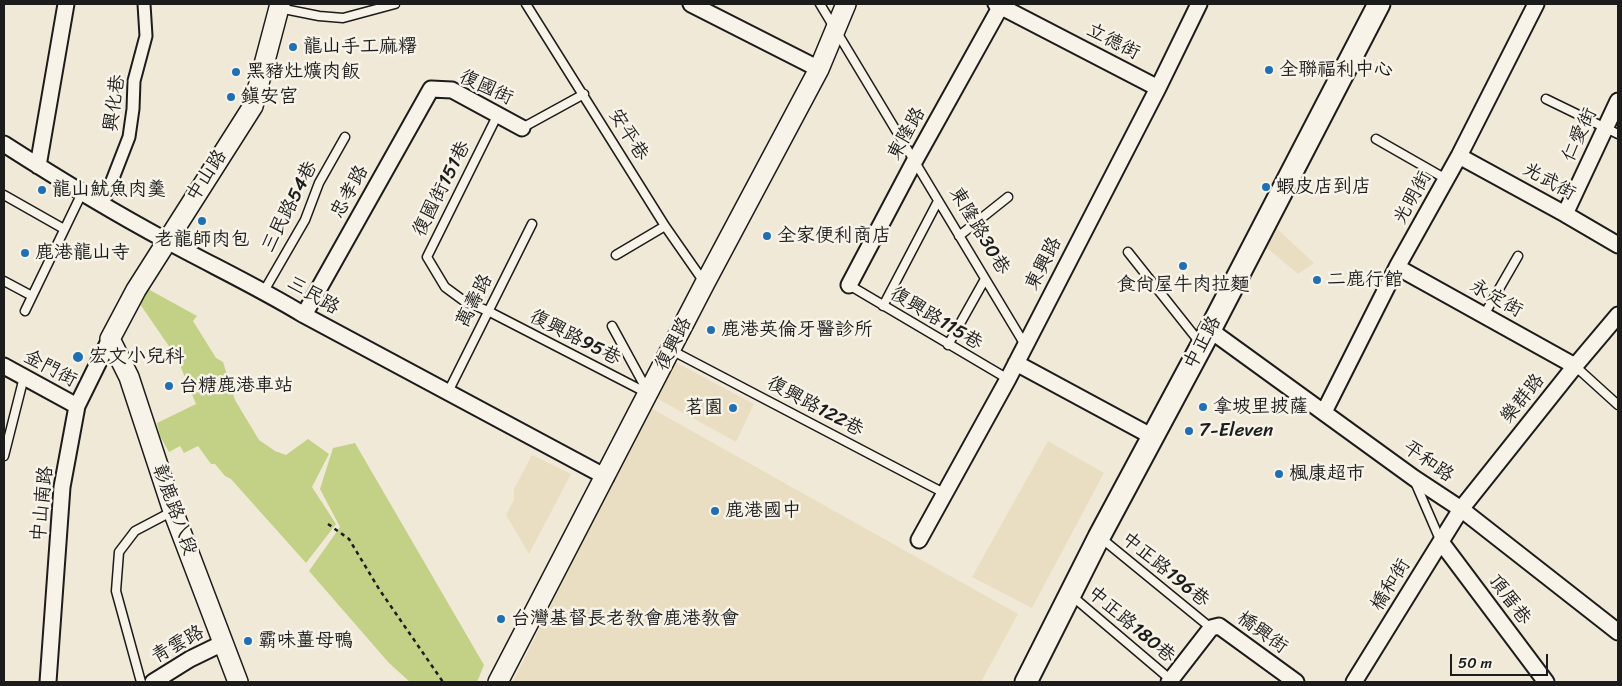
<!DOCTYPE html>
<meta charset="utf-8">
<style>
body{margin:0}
#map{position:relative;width:1622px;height:686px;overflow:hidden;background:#f1e9d7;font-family:Sriracha,sans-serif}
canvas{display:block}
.frame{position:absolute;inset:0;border:5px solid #1c1c1c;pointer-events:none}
.scale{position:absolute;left:1450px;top:654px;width:98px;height:22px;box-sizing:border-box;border:2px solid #1c1c1c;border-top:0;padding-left:6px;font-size:15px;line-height:18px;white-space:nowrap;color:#1c1c1c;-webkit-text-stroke:4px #f7f3e8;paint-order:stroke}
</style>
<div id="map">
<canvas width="1622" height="686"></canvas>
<div class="frame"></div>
<div class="scale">50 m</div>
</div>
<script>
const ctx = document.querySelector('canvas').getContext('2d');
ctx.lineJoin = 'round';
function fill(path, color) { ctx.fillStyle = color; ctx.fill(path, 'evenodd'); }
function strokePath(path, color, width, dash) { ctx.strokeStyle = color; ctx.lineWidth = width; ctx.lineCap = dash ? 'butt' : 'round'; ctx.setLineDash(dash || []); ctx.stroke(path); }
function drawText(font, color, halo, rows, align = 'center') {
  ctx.font = font + ' Sriracha,"LXGW WenKai TC",sans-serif'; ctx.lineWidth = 5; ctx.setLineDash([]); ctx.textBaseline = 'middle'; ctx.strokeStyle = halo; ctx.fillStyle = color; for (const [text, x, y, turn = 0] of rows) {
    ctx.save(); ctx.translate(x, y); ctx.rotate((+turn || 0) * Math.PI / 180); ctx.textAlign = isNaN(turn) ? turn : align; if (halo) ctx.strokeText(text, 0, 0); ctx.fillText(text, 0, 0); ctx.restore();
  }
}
const built = new Path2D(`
 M1272,224L1314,263L1298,274L1261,243Z
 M673,361L754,404L736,442L649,394Z
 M649,407L1018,614L981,682H513Z
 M1048,441L1104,473L1032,608L972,577Z
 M532,455L571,474L529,554L506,515L514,500V489Z`);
const green = new Path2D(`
 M148,289L197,316L193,321L216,358L223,362L235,400L259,440L275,451L286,455L308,439L329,454L312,487L336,524L306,563L231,479L225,476L215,464H211L198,446L184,453L180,446L169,452L160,436L157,423L196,404L177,358L140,304Z
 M355,443L484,665L477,682H410L389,663L309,571L340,527L320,489L333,448Z`);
const path = new Path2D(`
 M328,524L349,539L379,589L443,682`);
const service = new Path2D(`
 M526,4L665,226L704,282
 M820,4L1025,345
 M279,8L319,16L343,18L395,4
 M1546,99L1618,134
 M498,114L427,257L445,287L464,301L488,311L647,393
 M522,128L584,94
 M1376,139L1446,179
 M4,195L64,229
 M959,236L1008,197
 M1128,252L1201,344
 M616,255L665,226
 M4,281L32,296
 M849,285L1008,379
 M264,291L305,220L319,183L345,137
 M883,306L938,201
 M25,311L82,193
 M1484,315L1518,256
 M612,326L648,392
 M948,345L985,279
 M671,350L944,493
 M1575,366L1618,405
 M448,392L532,224
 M4,456L24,377
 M1415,482L1441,542
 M1101,538L1211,628
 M1072,596L1171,680
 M141,682L116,591L119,552L135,531L173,511`);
const pedestrian = new Path2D(`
 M103,204L129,137L133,109L134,81L146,36L144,4`);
const minor = new Path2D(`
 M691,4L819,69
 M996,4L1158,88
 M4,144C57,178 111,211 167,241C213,266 260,288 304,315L606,477
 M1459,156L1565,214L1618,245
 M38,166L66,4
 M1565,214L1618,101
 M1397,267L1575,366
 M849,285L914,162L1002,4
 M304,315L431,89L452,90L522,128
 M1210,330L1414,478L1461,509L1618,632
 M1016,363L1153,437
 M4,366L77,406
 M1324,412L1397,267L1459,156L1536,4
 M919,540L1008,379L1158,88L1199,4
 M1441,542L1546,682
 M48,682L62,487L77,406L110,339
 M153,682L190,659L223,643
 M1169,682L1211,628L1219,626L1296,682
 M1354,682L1461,509L1575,366L1618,315`);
const tertiary = new Path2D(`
 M238,682L173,511L129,377L110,339L136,290L253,106L280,4
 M498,682L705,283L819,69L846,4`);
const secondary = new Path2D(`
 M1026,682L1099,537L1210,330L1379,4`);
const markers = [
 [293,47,5,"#1f6fb2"],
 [1269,70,5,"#1f6fb2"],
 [236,72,5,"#1f6fb2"],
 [231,97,5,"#1f6fb2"],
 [1266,187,5,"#1f6fb2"],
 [42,190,5,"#1f6fb2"],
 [202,221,5,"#1f6fb2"],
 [767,236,5,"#1f6fb2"],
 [25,253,5,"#1f6fb2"],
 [1183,266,5,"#1f6fb2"],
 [1317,280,5,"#1f6fb2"],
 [711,330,5,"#1f6fb2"],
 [78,357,6,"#1f6fb2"],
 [169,386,5,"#1f6fb2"],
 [1203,407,5,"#1f6fb2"],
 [733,408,5,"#1f6fb2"],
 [1189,431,5,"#1f6fb2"],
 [1279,474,5,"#1f6fb2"],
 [715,511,5,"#1f6fb2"],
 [501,619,5,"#1f6fb2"],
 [248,641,5,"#1f6fb2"]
];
const streetNames = [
 ["立德街",1113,42,27],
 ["復國街",486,88,25],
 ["興化巷",115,103,-82],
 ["東隆路",907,134,-61],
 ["安平巷",628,135,58],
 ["仁愛街",1580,135,-65],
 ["中山路",207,176,-57],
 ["光武街",1549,182,29],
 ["復國街151巷",442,189,-63],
 ["忠孝路",350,192,-61],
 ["光明街",1413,198,-61],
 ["三民路54巷",290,207,-63],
 ["東隆路30巷",979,231,59],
 ["東興路",1044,264,-63],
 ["三民路",313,296,30],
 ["永定街",1496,299,29],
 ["萬壽路",475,301,-63],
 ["復興路115巷",936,319,31],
 ["復興路95巷",575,338,27],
 ["中正路",1203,343,-62],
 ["復興路",674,344,-63],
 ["金門街",50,369,28],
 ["樂群路",1523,399,-51],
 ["復興路122巷",815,407,28],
 ["平和路",1428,462,35],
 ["中山南路",43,504,-84],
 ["彰鹿路八段",174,510,70],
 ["中正路196巷",1165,570,39],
 ["橋和街",1391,585,-58],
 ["頂厝巷",1509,600,53],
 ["中正路180巷",1131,625,40],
 ["橋興街",1262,633,36],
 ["青雲路",178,645,-29]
];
const poiNames = [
 ["龍山手工麻糬",303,47],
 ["全聯福利中心",1279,70],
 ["黑豬灶爌肉飯",246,72],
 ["鎮安宮",241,97],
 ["蝦皮店到店",1276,187],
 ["龍山魷魚肉羹",52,190],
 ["全家便利商店",777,236],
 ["老龍師肉包",202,240,"center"],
 ["鹿港龍山寺",35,253],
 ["二鹿行館",1327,280],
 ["食尚屋牛肉拉麵",1183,285,"center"],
 ["鹿港英倫牙醫診所",721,330],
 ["宏文小兒科",89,357],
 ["台糖鹿港車站",179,386],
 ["拿坡里披薩",1213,407],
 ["茗園",723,408,"right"],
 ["7-Eleven",1199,431],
 ["楓康超市",1289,474],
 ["鹿港國中",725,511],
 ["台灣基督長老教會鹿港教會",511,619],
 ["霸味薑母鴨",258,641]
];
fill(built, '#eadec2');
fill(green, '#c2d185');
strokePath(service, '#1c1c1c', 11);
strokePath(pedestrian, '#1c1c1c', 15);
strokePath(minor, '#1c1c1c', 19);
strokePath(tertiary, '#1c1c1c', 22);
strokePath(secondary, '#1c1c1c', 25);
strokePath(path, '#1c1c1c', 2.5, [4, 4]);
strokePath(service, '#f7f3e8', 8);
strokePath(pedestrian, '#f7f3e8', 11);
strokePath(minor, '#f7f3e8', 15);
strokePath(tertiary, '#f7f3e8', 19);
strokePath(secondary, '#f7f3e8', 21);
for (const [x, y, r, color] of markers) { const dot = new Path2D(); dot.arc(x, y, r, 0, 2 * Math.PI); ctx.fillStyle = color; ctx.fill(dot); strokePath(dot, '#f7f3e8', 2); }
drawText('19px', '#1c1c1c', '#f7f3e8', streetNames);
drawText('19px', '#1c1c1c', '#f7f3e8', poiNames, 'left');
</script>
